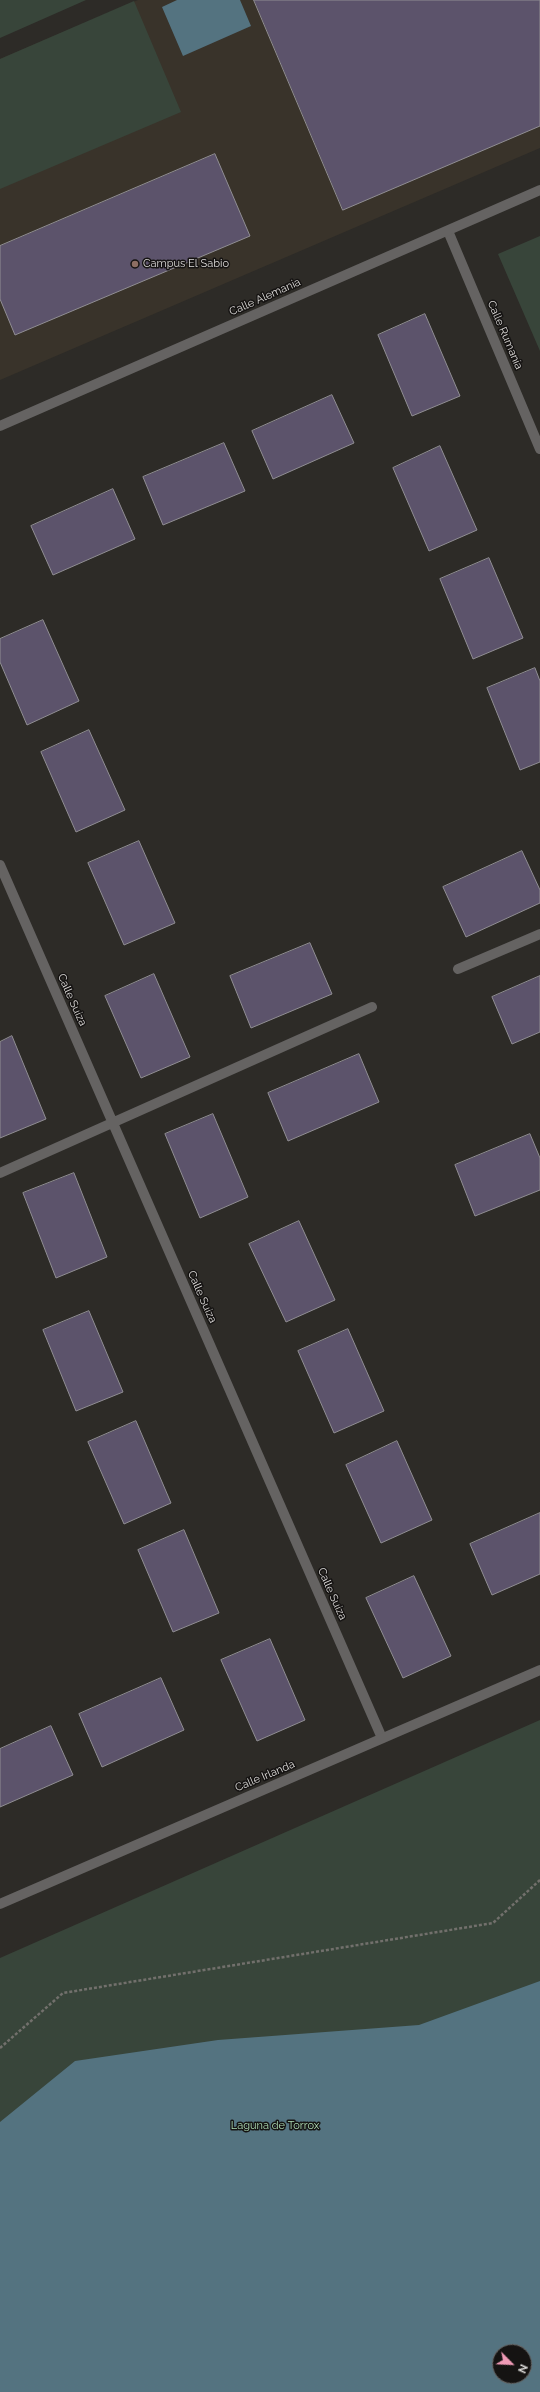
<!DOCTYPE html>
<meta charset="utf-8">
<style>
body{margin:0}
#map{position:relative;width:540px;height:2392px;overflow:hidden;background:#2d2b27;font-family:Raleway,sans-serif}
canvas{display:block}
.north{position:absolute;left:492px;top:2344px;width:40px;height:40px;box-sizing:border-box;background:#151312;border:1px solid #656362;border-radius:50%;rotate:114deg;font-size:11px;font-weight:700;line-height:16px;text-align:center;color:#dddbd9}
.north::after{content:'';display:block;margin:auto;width:14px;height:18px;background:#f09ab6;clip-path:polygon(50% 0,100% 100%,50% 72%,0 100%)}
</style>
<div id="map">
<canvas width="540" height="2392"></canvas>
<div class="north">N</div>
</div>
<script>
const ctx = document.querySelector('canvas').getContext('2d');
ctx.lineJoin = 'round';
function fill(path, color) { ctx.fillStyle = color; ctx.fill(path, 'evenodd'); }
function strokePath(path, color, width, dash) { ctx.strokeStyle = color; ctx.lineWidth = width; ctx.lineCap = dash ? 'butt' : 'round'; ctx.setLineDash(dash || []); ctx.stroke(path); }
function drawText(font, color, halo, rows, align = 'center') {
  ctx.font = font + ' Raleway,sans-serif'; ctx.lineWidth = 3; ctx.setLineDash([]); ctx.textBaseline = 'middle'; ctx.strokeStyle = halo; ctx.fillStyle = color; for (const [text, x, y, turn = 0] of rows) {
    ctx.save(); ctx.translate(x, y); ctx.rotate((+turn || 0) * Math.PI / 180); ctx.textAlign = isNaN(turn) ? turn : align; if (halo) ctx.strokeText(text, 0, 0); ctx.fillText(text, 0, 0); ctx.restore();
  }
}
const built = new Path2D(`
 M138,0H540V148L0,380V59Z`);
const green = new Path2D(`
 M0,0H86L0,38Z
 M134,1L181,112L0,189V59Z
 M540,236V351L498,254Z
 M540,1720V2392H0V1958ZM500,2352H524V2376H500Z`);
const water = new Path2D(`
 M177,0H240L251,26L183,56L162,7Z
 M540,1981V2392H0V2122L75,2061L218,2040L419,2025ZM500,2352H524V2376H500Z`);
const building = new Path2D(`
 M254,0H540V126L343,210Z
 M215,154L250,236L15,335L0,299V246Z
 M425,314L460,396L412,416L378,335Z
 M332,395L354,443L273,479L252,431Z
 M224,443L245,491L163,525L143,477Z
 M440,446L477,530L429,551L393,468Z
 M113,489L135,539L53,575L31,526Z
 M489,558L523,638L473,659L440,579Z
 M43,620L79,701L27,725L0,662V639Z
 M535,668L540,681V762L520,770L487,688Z
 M89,730L125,810L76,832L41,752Z
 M139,841L175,923L124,945L88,863Z
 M522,851L540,890V903L466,937L443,887Z
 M310,943L332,994L251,1028L230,976Z
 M154,974L190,1057L141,1078L105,996Z
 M540,976V1032L512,1044L492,997Z
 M12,1036L46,1119L0,1138V1042Z
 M359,1054L379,1102L288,1141L268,1093Z
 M213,1114L248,1197L200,1218L165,1134Z
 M530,1134L540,1158V1190L475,1216L455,1165Z
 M74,1173L107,1257L56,1278L23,1193Z
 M299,1221L335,1300L286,1322L249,1244Z
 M89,1311L123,1392L76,1411L43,1330Z
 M348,1329L384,1411L334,1433L298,1351Z
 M136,1421L171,1503L124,1524L88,1442Z
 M397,1441L432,1520L381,1543L346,1465Z
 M540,1513V1574L492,1595L470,1544Z
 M184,1530L219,1613L173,1632L138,1550Z
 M414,1576L451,1656L403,1678L366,1598Z
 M270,1639L305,1720L257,1741L221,1660Z
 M161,1678L184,1730L102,1767L79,1714Z
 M51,1726L73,1775L0,1807V1749Z`);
const path = new Path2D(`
 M0,2048L63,1993L493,1923L540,1880`);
const minor = new Path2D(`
 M448,231L540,449
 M0,865L382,1738
 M458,969L540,934
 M0,1173L372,1007`);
const tertiary = new Path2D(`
 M0,426L540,190
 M0,1904L540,1670`);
const markers = [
 [135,264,4,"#8d6e63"]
];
const poiNames = [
 ["Campus El Sabio",143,264]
];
const streetNames = [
 ["Calle Alemania",265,297,-24],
 ["Calle Rumanía",505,335,67],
 ["Calle Suiza",72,1000,66],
 ["Calle Suiza",202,1297,66],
 ["Calle Suiza",332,1594,66],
 ["Calle Irlanda",265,1776,-23]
];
const parkNames = [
 ["Laguna de Torrox",275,2126]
];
fill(built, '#39332a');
fill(green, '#38453a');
fill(water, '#547380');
fill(building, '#5c536b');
strokePath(building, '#908e93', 1);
strokePath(path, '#72706c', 2.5, [3, 2]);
strokePath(minor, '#656362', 10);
strokePath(tertiary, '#656362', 10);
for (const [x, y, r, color] of markers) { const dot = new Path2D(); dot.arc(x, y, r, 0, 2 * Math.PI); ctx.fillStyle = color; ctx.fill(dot); strokePath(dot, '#151312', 1.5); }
drawText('11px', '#dddbd9', '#151312', poiNames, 'left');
drawText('11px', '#dddbd9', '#151312', streetNames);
drawText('11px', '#addbb5', '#151312', parkNames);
</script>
